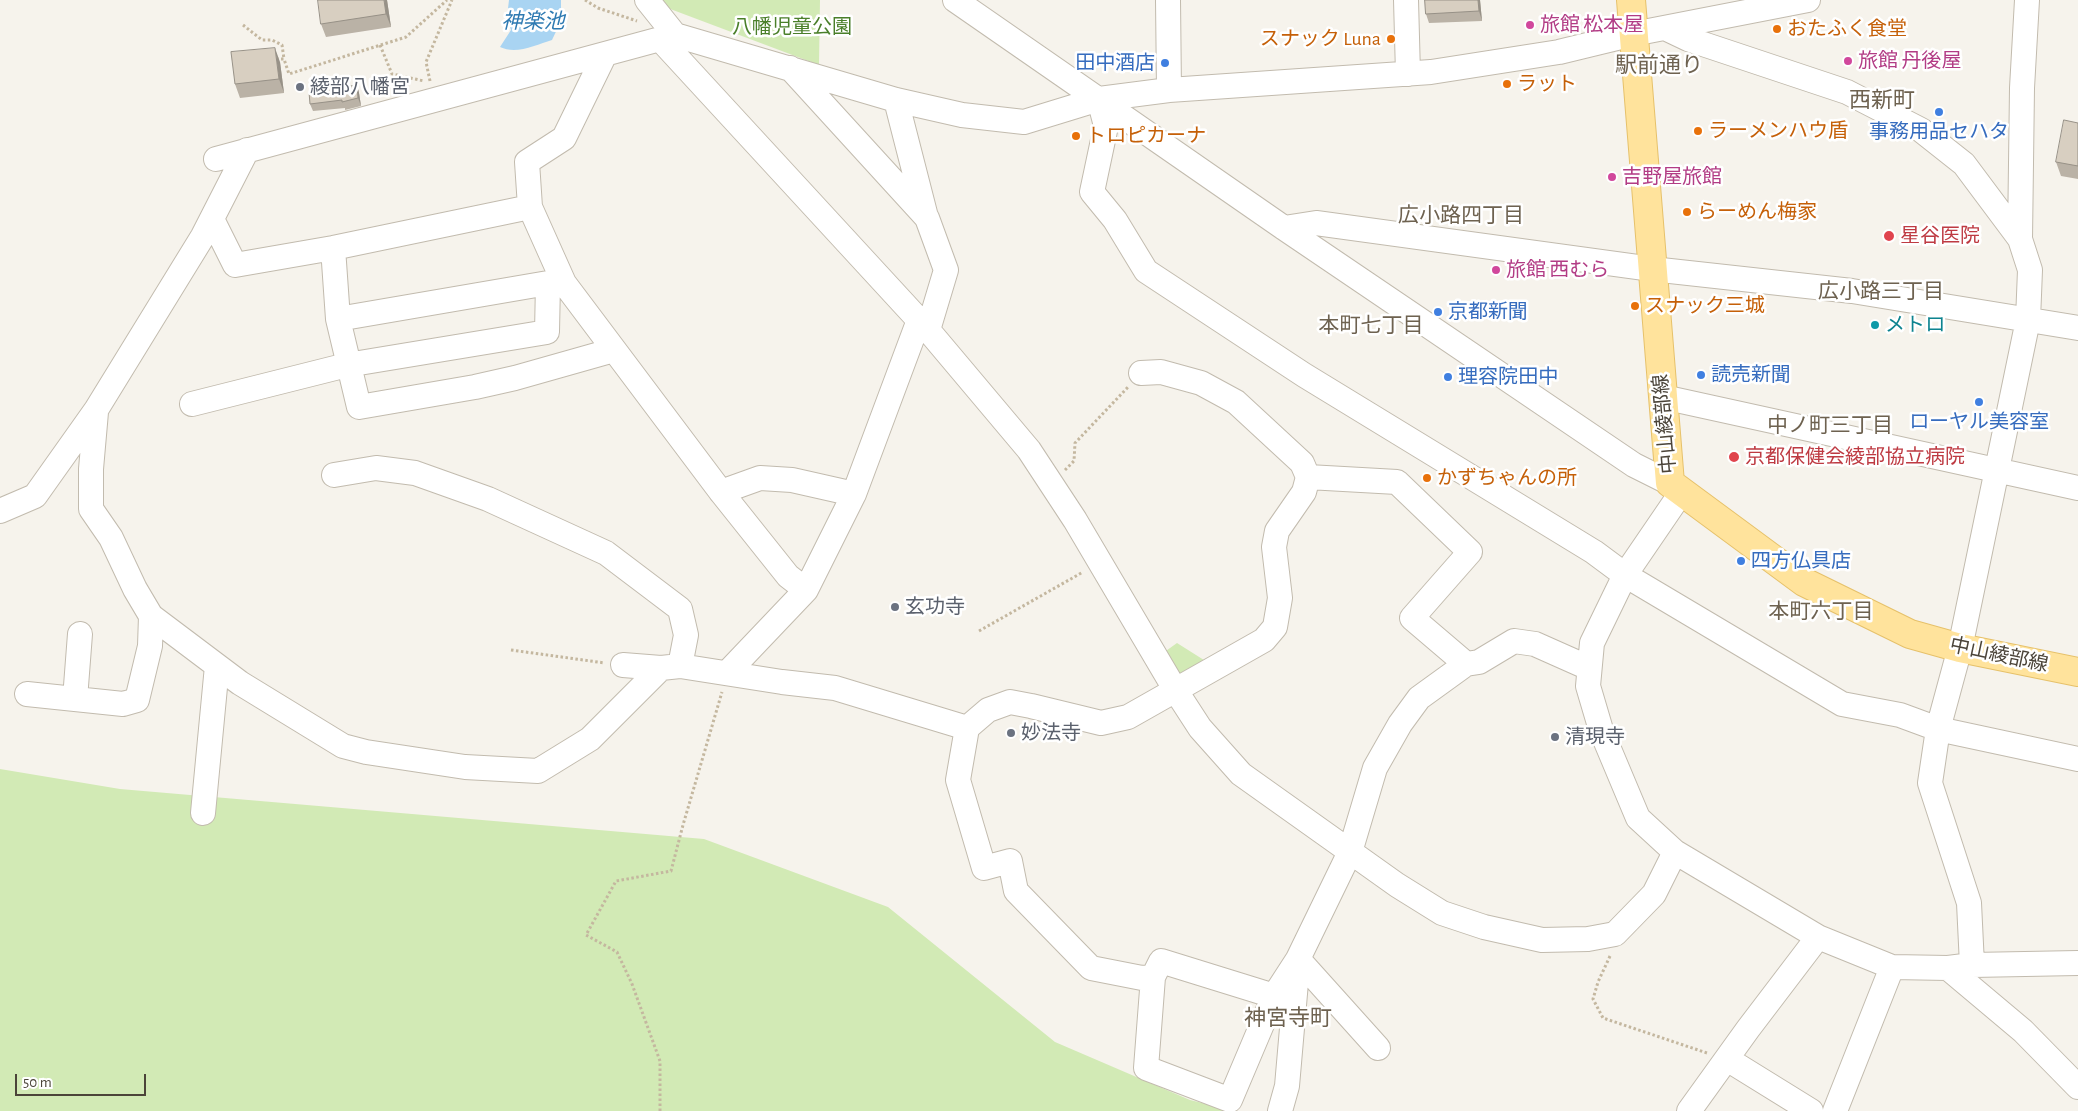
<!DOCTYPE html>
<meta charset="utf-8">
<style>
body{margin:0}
#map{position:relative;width:2078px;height:1111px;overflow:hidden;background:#f6f3ec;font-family:"Alegreya Sans",sans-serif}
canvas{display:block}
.scale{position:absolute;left:15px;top:1074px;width:131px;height:22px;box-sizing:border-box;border:2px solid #4b4439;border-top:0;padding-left:6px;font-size:15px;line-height:18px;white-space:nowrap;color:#4b4439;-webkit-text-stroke:4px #fff;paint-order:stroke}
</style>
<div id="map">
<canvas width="2078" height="1111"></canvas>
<div class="scale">50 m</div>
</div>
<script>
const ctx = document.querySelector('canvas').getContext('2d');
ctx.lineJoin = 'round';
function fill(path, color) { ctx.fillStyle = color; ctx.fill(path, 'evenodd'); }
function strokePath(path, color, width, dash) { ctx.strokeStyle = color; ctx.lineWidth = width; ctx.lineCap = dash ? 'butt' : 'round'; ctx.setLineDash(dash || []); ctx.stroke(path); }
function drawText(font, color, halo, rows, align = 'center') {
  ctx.font = font + ' "Alegreya Sans","Noto Sans JP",sans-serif'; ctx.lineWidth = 5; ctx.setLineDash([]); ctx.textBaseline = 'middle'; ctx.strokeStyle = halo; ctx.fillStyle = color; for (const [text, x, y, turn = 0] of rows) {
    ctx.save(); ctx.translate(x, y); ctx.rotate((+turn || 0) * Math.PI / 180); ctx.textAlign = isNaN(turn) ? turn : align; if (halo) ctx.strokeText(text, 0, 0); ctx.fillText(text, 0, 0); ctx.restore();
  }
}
const green = new Path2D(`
 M649,0H820L819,65L649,1Z
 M1177,643L1215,667L1176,691L1156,658Z
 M0,769L120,789L704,839L888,907L1055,1042L1190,1100L1235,1111H0Z`);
const water = new Path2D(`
 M509,0H561V21L552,40C536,45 516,55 500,47L511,30L507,17Z`);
const path = new Path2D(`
 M585,0L598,8L637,21
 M243,25L262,40H272L282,45L284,59
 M380,45L392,74L424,81
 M276,59H284L289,74L406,37L447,0
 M430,81L426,62L452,0
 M1065,470L1074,461L1075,443L1129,386
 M979,631L1083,572
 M511,650L605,663
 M1610,956L1598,982L1593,999L1603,1018L1707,1053
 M660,1111V1061L632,984L617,952L586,935L616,881L671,871L683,825L722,692`);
const minor = new Path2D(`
 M647,0L675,35
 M955,0L1284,228L1634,465L1670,483
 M1168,0L1169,90
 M1406,0L1408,74
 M1667,29L1688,39L1847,92L1921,130L1964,164L2020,239
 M660,39L928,330L1029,450L1075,520L1176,691L1200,728L1241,774L1397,885L1442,913L1484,927L1542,940L1588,939L1615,934L1654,894L1675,852
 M605,54L564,138L527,162L530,207L564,283L721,492L788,576L806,590
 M790,68L927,218L946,270L928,330
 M1099,99L1106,126L1092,192L1115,220L1146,271L1304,375L1594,552L1625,575L1842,704L1900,715L1938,729L2078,759
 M896,100L926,217
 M216,159L675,35L896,100L962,115L1024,122L1099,99L1169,90L1431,72L1559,52L1633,34L1808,0
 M212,219L235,265L333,248L530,207
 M1284,228L1316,223L1652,269L1852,291L2078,328
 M333,248L338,319L359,407L475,387L515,378L614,350
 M338,319L548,283H563
 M1141,373L1161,372L1201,383L1236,402L1302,463L1308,477L1304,492L1277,531L1274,547L1280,598L1275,627L1264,640L1128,717L1101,723L1031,706L1010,702L988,710L967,728L958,780L984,868L1010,861L1016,891L1091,968L1142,978L1153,977L1161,961L1274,996L1298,959L1378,1048
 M1663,397L2078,488
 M192,404L347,365L547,332L548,283
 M334,475L376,468L415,473L488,499L606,553L680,609L686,635L680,666
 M1308,477L1397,482L1470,552L1412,618L1466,664
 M721,492L760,478L792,480L854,494
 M1681,493L1625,575L1592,643L1588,686L1601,730L1638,818L1675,852L1818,937L1892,967L1948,968L1972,965L2078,963
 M0,511L35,496L96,410L203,236L247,150
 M151,616L240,683L343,746L366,752L465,767L538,771L590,739L661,668L680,666L782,682L835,688L967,728
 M623,665L661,668
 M728,672L806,590L854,494L919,320
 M27,694L123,704L137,700L150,646L151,616L135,589L111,538L91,509V469L96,412
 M75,699L80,634
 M203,813L217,666
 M1972,965L1969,903L1930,783L1938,729L1960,648L2028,320L2030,270L2020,239L2022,88L2027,0
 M1948,968L2023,1031L2078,1087
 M1153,977L1146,1068L1230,1100L1274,996
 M1727,1059L1811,1111
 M1280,1111L1287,1086L1298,959L1350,852L1375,768L1400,724L1419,698L1466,664L1479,662L1514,641L1535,644L1589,668
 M1689,1111L1748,1029L1818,937
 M1835,1111L1892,967`);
const major = new Path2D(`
 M1631,0L1670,483L1804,582L1910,634L1960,648L2078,672`);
const wall = new Path2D(`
 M387,0L391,27L326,37L321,24Z
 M1425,0H1480L1482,21L1429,23L1426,14Z
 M280,62L284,93L240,98L235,84Z
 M337,82L339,88L357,85L359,93L361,106L345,110V108L313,111L310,104L314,91Z
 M2078,123V179L2061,176L2056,162Z`);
const shadedWall = new Path2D(`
 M384,0H387L391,27L386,14Z
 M1478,0H1480L1482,21L1479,11Z
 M275,48L280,62L284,93L279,79Z
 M357,85L359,93L361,106L358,98Z`);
const building = new Path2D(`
 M318,0H384L386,14L321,24Z
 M1425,0H1478L1479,11L1426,14Z
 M275,48L279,79L235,84L231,52Z
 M337,82L338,88L357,85L358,98L342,102V100L310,104L309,92L314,91V85Z
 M2064,120L2078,123V166L2056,162Z`);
const markers = [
 [1530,25,5,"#d1479c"],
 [1777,29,5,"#e8710a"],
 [1391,39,5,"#e8710a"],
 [1848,61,5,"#d1479c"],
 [1165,63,5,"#3f7fe0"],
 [1507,84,5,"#e8710a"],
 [300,87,5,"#6b7280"],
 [1939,112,5,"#3f7fe0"],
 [1698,131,5,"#e8710a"],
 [1076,136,5,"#e8710a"],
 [1612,177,5,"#d1479c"],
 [1687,212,5,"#e8710a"],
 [1889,236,6,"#e0444e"],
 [1496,270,5,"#d1479c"],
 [1635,306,5,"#e8710a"],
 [1438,312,5,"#3f7fe0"],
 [1875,325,5,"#0f9aa8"],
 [1701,375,5,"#3f7fe0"],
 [1448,377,5,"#3f7fe0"],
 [1979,402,5,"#3f7fe0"],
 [1734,457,6,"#e0444e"],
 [1427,478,5,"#e8710a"],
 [1741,561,5,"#3f7fe0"],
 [895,607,5,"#6b7280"],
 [1011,733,5,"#6b7280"],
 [1555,737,5,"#6b7280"]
];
const hotelNames = [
 ["旅館 松本屋",1540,25],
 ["旅館 丹後屋",1858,61],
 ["吉野屋旅館",1622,177],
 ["旅館 西むら",1506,270]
];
const parkNames = [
 ["八幡児童公園",792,27]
];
const foodNames = [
 ["おたふく食堂",1787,29],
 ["スナック Luna",1381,39,"right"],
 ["ラット",1517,84],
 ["ラーメンハウ盾",1708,131],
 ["トロピカーナ",1086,136],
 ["らーめん梅家",1697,212],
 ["スナック三城",1645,306],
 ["かずちゃんの所",1437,478]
];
const shopNames = [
 ["田中酒店",1155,63,"right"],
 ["事務用品セハタ",1939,132,"center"],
 ["京都新聞",1448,312],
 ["読売新聞",1711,375],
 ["理容院田中",1458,377],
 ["ローヤル美容室",1979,422,"center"],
 ["四方仏具店",1751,561]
];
const worshipNames = [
 ["綾部八幡宮",310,87],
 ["玄功寺",905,607],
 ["妙法寺",1021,733],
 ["清現寺",1565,737]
];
const healthNames = [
 ["星谷医院",1900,236],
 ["京都保健会綾部協立病院",1745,457]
];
const cultureNames = [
 ["メトロ",1885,325]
];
const streetNames = [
 ["中山綾部線",1665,424,-95],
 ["中山綾部線",1999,655,12]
];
const waterNames = [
 ["神楽池",533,22]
];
const neighbourhoodNames = [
 ["広小路四丁目",1461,216],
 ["広小路三丁目",1881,292],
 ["本町七丁目",1371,326],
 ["中ノ町三丁目",1830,426],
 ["本町六丁目",1821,612]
];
const quarterNames = [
 ["駅前通り",1659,65],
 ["西新町",1882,100],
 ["神宮寺町",1288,1018]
];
fill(green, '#d2eab5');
fill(water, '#a9d4f2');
strokePath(minor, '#c2bbae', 26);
strokePath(major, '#e6c16a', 30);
strokePath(path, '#c4b79f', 3, [2.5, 2.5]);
strokePath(minor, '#fff', 24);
strokePath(major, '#ffe39c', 28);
fill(wall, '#bab2a6');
fill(shadedWall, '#979187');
fill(building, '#d8cfc1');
strokePath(building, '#979187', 1);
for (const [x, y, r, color] of markers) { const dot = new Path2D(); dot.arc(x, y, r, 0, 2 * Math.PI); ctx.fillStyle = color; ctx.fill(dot); strokePath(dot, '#fff', 2); }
drawText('20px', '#b23c85', '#fff', hotelNames, 'left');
drawText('20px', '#4a7f2a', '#fff', parkNames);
drawText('20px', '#c56008', '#fff', foodNames, 'left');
drawText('20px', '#366cbe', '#fff', shopNames, 'left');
drawText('20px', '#5b616d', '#fff', worshipNames, 'left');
drawText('20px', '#be3a42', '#fff', healthNames, 'left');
drawText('20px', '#0d838f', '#fff', cultureNames, 'left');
drawText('20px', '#4b4439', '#fff', streetNames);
drawText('italic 21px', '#2e7ab2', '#fff', waterNames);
drawText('21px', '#6e6250', '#fff', neighbourhoodNames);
drawText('22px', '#6e6250', '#fff', quarterNames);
</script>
